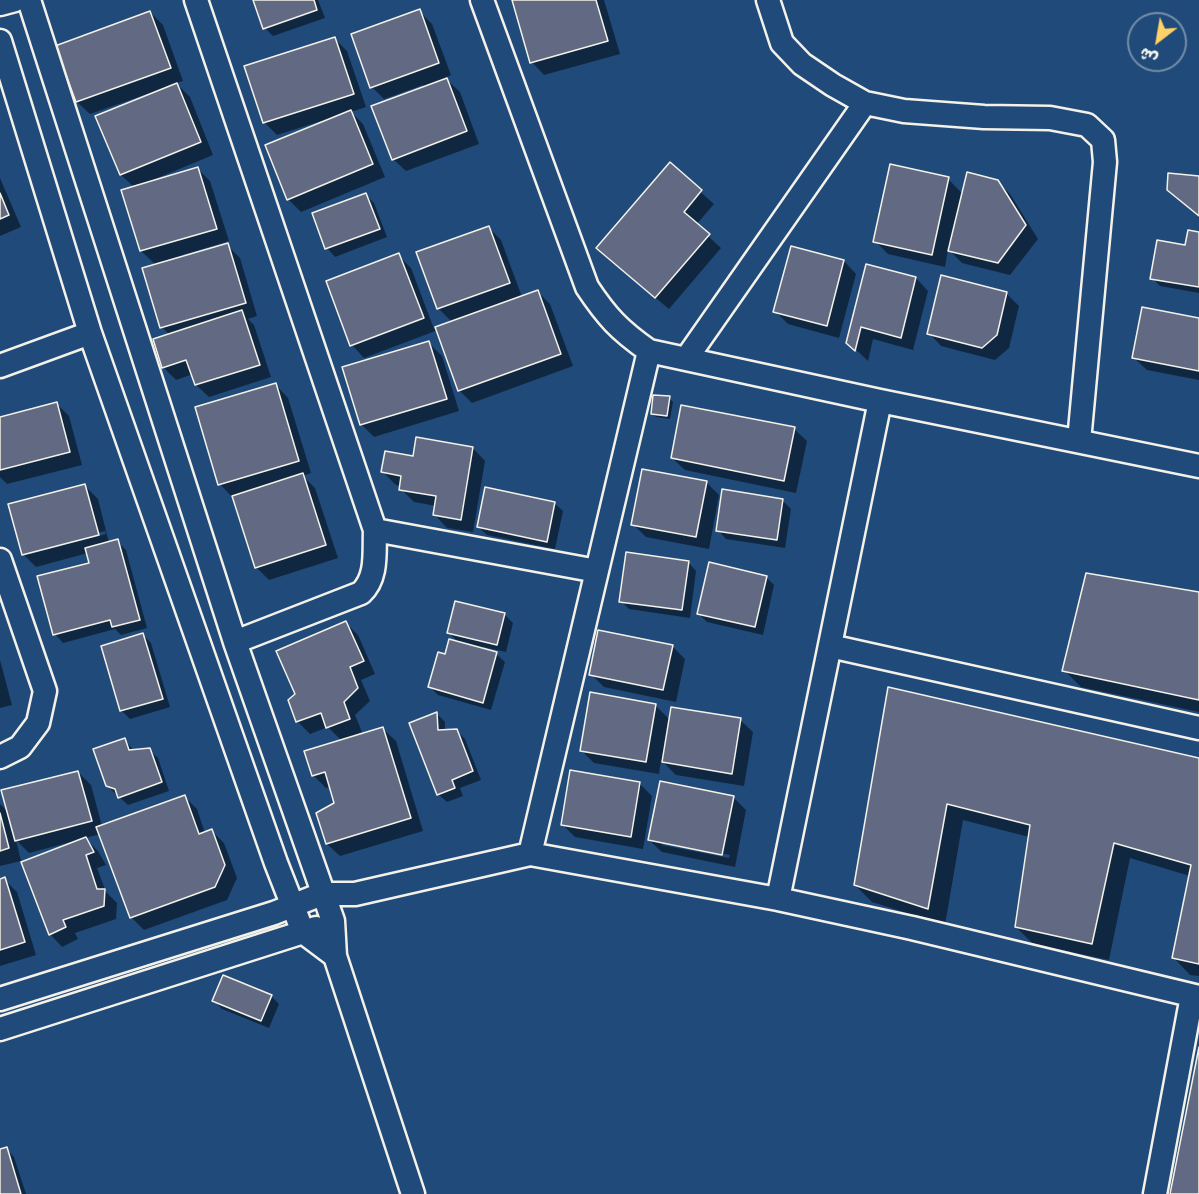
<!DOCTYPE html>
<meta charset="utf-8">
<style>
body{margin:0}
#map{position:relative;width:1199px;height:1194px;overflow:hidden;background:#1f4a7a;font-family:Pangolin,"Playpen Sans Arabic",sans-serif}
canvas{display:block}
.north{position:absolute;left:1127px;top:12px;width:60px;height:60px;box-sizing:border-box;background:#1f4a7a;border:2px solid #748da6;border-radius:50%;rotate:211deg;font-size:16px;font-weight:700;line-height:24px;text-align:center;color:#f4f1e8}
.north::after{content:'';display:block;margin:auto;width:21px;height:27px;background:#ffd166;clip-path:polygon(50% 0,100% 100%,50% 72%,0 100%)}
</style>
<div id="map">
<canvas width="1199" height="1194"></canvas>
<div class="north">ش</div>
</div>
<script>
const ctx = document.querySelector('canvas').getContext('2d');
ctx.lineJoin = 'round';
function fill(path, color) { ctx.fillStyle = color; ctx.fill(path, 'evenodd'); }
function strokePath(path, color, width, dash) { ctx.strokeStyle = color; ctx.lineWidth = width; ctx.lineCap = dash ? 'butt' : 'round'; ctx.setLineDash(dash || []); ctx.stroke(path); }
const shadow = new Path2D(`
 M255,0H318L325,18L273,36L265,28Z
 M514,0H604L620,54L544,75L532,62Z
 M419,11L432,24L451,75L445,78L460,92L479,144L406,171L393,159L424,88L423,85L384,99L372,87Z
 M150,12L163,25L183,81L176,83L190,97L213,155L155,179L156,181L197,168L210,181L229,241L183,255V258L227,245L240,258L257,316L248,319L254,325L271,377L209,397L196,385L193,374L176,380L163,367L170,335L162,327L156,265L141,251L134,187L121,175L151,95L150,93L90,114L77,102L57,47Z
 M335,39L347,51L366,107L351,112L363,124L385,177L301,212L288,199L322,123L321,121L277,135L264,122Z
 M670,165L714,204L696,225L721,248L669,309L611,261Z
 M0,178L21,227L0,236Z
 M948,179L963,194L997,181L1010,194L1038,239L1010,275L962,263L948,249L945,267L888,254L875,241Z
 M366,195L374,203L387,237L335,257L327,248L314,214Z
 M489,228L501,240L522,297L537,291L550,304L573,366L472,403L459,390L438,330L364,358L352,345L398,255L411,268L434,329L452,322L438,308Z
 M1199,233V293L1160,286L1152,278Z
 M844,261L856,274L839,338L788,324L775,311Z
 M868,266L916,278L928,291L913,350L873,339L868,361L848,342Z
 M1006,293L1019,306L1009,348L995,360L941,346L929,333Z
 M1199,319V380L1147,370L1134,358Z
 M429,343L442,356L459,411L374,437L361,424Z
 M276,385L288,398L311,473L303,476L315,488L338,558L269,580L256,567L232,497L220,484Z
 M669,398L673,402L670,419L656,417L653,414Z
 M56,403L69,416L82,465L7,484L0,477V418Z
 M794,429L807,441L796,493L685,470L672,458Z
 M473,448L485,461L473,532L447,528L435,515L436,506L414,502L401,489V486L396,485L383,472L414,458Z
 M706,482L719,495L709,549L646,537L633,524Z
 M85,486L98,499L109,543L117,541L126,550L147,628L121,635L115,629L63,643L55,634L91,564L88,553L36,567L23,554ZM105,531L106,534L30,554V551Z
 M782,500L791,509L785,548L726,539L718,530Z
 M554,503L563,511L555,549L487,535L478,527Z
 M688,562L696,571L690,618L629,609L621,601Z
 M766,577L774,585L763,635L707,622L699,614Z
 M1199,594V712L1081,687L1064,670Z
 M504,614L513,623L506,652L483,647L482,650L496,654L505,662L491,710L438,695L430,687L446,656L459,643L449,633Z
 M345,622L358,635L375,674L361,680L370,701L355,715L362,732L354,735V737L383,729L396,741L423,831L340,856L327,844L336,803L331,787L326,788L313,775L342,741L328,727L310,734L297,721V694Z
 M143,635L151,643L170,707L130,719L122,711Z
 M672,646L685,659L676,702L604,687L591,674Z
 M0,660L12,705L0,708Z
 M889,689L1199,759V976L1190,975L1174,958L1190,876L1130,858L1109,960L1033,944L1016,927L1029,837L963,820L945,925L872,902L855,885Z
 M655,705L670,720H740L753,732L744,786L676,775L661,760L659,774L594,763L581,750Z
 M437,714L445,722V731L456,730L465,739L481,780L460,788L463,796L447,802L438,794Z
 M125,740L134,751L149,750L158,758L169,791L128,805L107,786Z
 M78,772L91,785L102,826L184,796L197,809L205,833L212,831L224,843L237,878L227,900L144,930L131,917L101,834L85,838L98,851L106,865L97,868L106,892L117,903L116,919L75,933L78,939L62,947L50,934L71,842L29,853L16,840L21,861L0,866V804L9,813Z
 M639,783L652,796L643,849L575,837L562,824Z
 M734,798L746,810L735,867L662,852L649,840ZM662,841L730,855L729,858L662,845Z
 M4,879L17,892L36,955L0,966V880Z
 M271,996L279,1004L269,1028L222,1009L214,1001Z
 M6,1148L14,1157L26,1194H0V1150Z`);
const building = new Path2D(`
 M253,0H314L317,10L263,29Z
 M512,0H596L608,41L530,63Z
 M420,9L439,63L370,88L351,34Z
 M150,11L171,68L76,102L55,46Z
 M335,37L354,94L263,123L244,66Z
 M447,78L467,131L392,160L371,106Z
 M177,83L201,142L120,175L95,116Z
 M351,110L373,164L287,200L265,145Z
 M670,162L702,190L684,212L710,234L655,298L596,248Z
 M890,164L949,177L932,255L873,242Z
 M198,167L217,229L140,251L121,190Z
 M967,172L998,180L1026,225L998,263L948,251Z
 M1168,173L1199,176V216L1167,190Z
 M0,193L9,215L0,219Z
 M366,193L380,229L325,249L312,213Z
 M489,226L510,283L437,309L416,252Z
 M1188,230L1199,232V287L1150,279L1157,240L1185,245Z
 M228,243L246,303L160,328L142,268Z
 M791,246L844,260L827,326L773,312Z
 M399,253L424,318L350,346L326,281Z
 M866,264L916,277L901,338L861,327L855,351L846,343Z
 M941,275L1007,292L997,335L982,348L927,334Z
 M538,290L561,354L458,391L435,327Z
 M1142,307L1199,318V371L1132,358Z
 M242,310L260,365L195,385L186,360L162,368L153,339Z
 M429,341L447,399L360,425L342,367Z
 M276,383L299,461L218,485L195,407Z
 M653,395L670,396L667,416L651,414Z
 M57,402L70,452L0,470V417Z
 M681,405L795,427L784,481L671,458Z
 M416,437L473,447L461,520L433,515L436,496L399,490L401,476L381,472L385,451L413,456Z
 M642,469L707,481L696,537L631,525Z
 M303,473L326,545L255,568L232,496Z
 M85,484L99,535L22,555L8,504Z
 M485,487L555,502L547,542L477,527Z
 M722,489L783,499L777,540L716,531Z
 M118,539L140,620L112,627L110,620L53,635L37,576L89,563L85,548Z
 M626,552L689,561L682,610L619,602Z
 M709,562L767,576L755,627L697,614Z
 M1086,573L1199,592V700L1062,671Z
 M455,601L505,613L497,645L447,633Z
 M346,621L364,661L350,667L358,688L344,702L350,719L326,728L321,713L296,722L288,700L295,694L276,651Z
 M598,630L673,645L663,690L589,675Z
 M143,633L163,699L120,711L101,646Z
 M449,639L497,652L483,703L428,687L438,652L445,654Z
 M888,687L1199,758V964L1172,958L1191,865L1114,843L1092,944L1015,927L1030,825L947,804L928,909L854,885Z
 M590,692L656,704L646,762L580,751Z
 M671,707L741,718L732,774L662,762Z
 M437,712L438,730L457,729L473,771L452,780L455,788L437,795L409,723Z
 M383,727L411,818L326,844L316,813L334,803L325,772L312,776L304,751Z
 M125,738L129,750L150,748L162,782L118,798L115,789L106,786L93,749Z
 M570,770L640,782L631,837L561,825Z
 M78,771L92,821L15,841L1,790Z
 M660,781L734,796L722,855L648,840Z
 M185,795L199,834L212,829L225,865L215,887L130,918L96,827Z
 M0,813L9,848L0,851Z
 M86,837L94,852L86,855L97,889H105L104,906L63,920L66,927L49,935L21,862Z
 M5,877L25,942L0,950V879Z
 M223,975L272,995L261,1021L212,1001Z
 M1199,1047V1194H1170Z
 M7,1147L21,1194H0V1149Z`);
const minor = new Path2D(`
 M29,0L235,642L333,921L335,956L413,1194
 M196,0L375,530C374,552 378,577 361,593L235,642
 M482,0L587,287C607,317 619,330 649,351L880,401L1199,466
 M768,0L782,43L802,64L833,85L865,103L904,111L984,117L1050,118L1087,125L1103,140L1105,162L1079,441
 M0,4L15,0
 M0,41L90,333L276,863L303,932L335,956
 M686,359L865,103
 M0,366L90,333
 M375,530L597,571
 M0,560L45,691L38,723L20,747L0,757
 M830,646L1199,728
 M530,854L649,351
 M778,899L880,401
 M0,999L274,913L322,894H355L530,854L778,899L912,928L1199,997
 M0,1029L316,928
 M1155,1194L1192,996`);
fill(shadow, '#0007');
fill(building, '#616a82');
strokePath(building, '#f4f1e8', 1.5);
strokePath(minor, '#f4f1e8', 27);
strokePath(minor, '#1f4a7a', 22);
</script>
